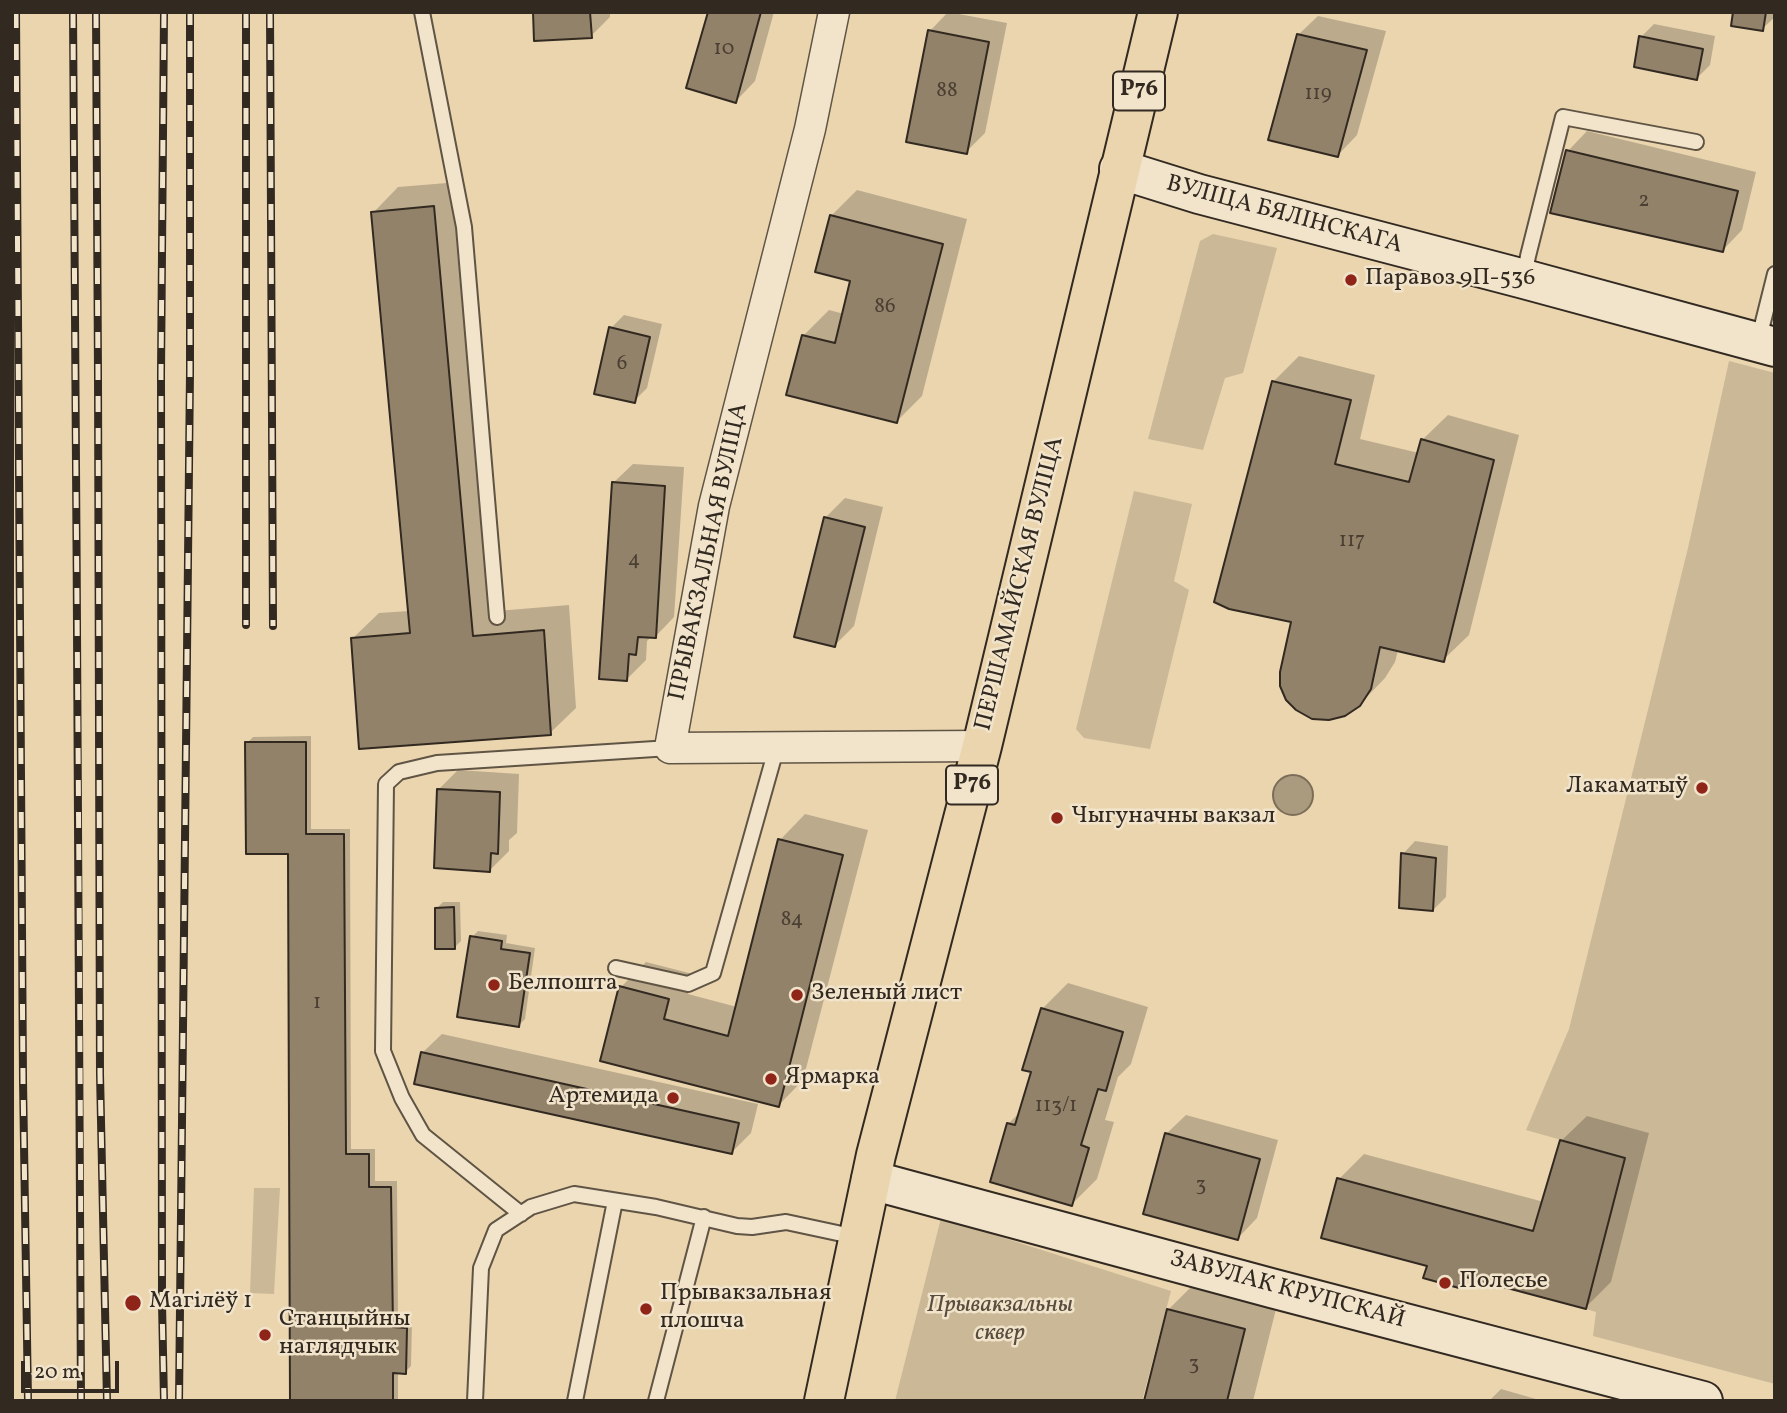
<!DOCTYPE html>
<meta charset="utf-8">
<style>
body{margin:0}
#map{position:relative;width:1787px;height:1413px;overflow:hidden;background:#ead5af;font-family:Vollkorn,serif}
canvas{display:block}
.frame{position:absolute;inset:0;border:14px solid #322920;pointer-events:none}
.scale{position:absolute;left:21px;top:1361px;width:98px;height:32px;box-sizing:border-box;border:4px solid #322920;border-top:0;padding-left:9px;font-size:21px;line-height:24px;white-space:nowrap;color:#322920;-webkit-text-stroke:5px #f1e4cb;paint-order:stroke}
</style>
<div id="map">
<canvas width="1787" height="1413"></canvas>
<div class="frame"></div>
<div class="scale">20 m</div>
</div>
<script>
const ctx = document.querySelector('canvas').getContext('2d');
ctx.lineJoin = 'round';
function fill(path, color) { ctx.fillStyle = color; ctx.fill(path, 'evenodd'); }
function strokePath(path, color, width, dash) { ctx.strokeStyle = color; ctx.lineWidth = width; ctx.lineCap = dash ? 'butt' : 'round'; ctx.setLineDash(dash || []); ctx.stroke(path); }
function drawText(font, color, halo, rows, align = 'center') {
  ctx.font = font + ' Vollkorn,serif'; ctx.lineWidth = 5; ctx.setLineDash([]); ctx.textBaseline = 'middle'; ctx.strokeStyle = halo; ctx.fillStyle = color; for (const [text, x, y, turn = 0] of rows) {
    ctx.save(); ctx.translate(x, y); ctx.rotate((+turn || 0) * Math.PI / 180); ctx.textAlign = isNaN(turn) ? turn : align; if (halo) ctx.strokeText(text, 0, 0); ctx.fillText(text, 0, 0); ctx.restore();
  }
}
const green = new Path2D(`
 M1213,234L1277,248L1243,373L1225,378L1203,450L1148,439L1200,241Z
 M1729,361L1775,373V1384L1593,1336L1596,1312L1586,1309L1625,1158L1526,1130L1569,1029L1688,548Z
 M1134,491L1192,504L1174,581L1189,590L1150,749L1084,738L1076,729Z
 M254,1188H280L274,1294L250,1293Z
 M941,1218L1171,1291L1142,1401H895Z`);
const water = new Path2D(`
 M1273 795a20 20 0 1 1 40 0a20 20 0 1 1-40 0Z`);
const shadow = new Path2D(`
 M534,12H610V17L591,36Z
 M710,12H774L755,81L736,101Z
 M948,12L1007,23L985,133L966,152L930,31Z
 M1735,12H1775V17L1762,29Z
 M1318,16L1386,31L1357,135L1338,155L1298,35Z
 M1654,24L1715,36L1710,65L1697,78L1641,37Z
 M1587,131L1756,172L1742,230L1723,250L1568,151Z
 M459,182L497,611L569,605L576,708L550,733L353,638L379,613L409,611L373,213L398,187Z
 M857,190L967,219L922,396L896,422L803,336L829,310L844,314L853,280L831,216Z
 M624,315L662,324L647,388L634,401L611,328Z
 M1299,356L1375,375L1360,439L1419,453L1422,440L1448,415L1519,435L1469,635L1443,660L1398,650L1395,662L1385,678L1359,705L1293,621L1273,382Z
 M633,464L684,467L674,617L655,637L652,636L647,641L646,660L627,679L613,483Z
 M845,498L883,507L854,626L835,645L825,518Z
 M311,736V829H350L351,1149H375V1181H397L398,1322H412L411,1366L405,1372H398V1401H292L290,852L247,743L253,737Z
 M458,770L519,774L517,833L509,840V851L490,870L439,789Z
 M805,814L868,830L803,1080L778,1106L621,987L646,962L693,974L688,994L737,1007L780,840Z
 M1415,841L1448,846L1446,897L1433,910L1403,854Z
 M443,902H460L461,941L455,947L437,908Z
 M478,931L507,935L506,943L535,948L525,1019L519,1025L472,937Z
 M1068,983L1148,1007L1131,1064L1118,1077L1105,1120L1114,1122L1097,1179L1072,1204L1008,1124L1021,1111L1033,1070L1042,1009Z
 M442,1034L758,1104L751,1133L732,1152L422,1053Z
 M1186,1115L1278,1140L1257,1218L1238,1238L1166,1134Z
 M1587,1116L1649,1133L1611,1282L1586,1307L1469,1276L1458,1286L1429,1265L1339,1179L1364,1154L1544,1202L1561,1141Z
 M1204,1274L1280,1293L1253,1401H1145L1168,1310Z
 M1501,1389L1543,1401H1489Z`);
const building = new Path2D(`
 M533,12H590L592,38L534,41Z
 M708,12H761L736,103L686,88Z
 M1733,12H1766L1763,31L1731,26Z
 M928,30L989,42L967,154L906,142Z
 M1297,34L1367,50L1338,157L1268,140Z
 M1639,36L1703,49L1697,80L1634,67Z
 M1566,150L1738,191L1723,252L1550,213Z
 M434,206L473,636L544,630L551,735L359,749L351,638L410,633L371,212Z
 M830,215L943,244L897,423L786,395L802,335L835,343L850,281L815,272Z
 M609,327L650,337L635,403L594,394Z
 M1272,381L1351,400L1335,464L1409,482L1421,439L1494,460L1444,662L1380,647L1371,689L1360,706L1345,716L1329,720L1312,719L1296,710L1286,700L1280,686V672L1291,622L1229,609L1214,602Z
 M612,482L665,486L656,638L638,637L636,655L629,654L627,681L599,679Z
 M824,517L865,527L835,647L794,637Z
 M245,742H306V834H344L346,1154H369V1187H391L393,1327L407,1328L406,1374L393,1373V1401H290L288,854H246Z
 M437,789L500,792L498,854L491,853L490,872L434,868Z
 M778,839L843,855L779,1107L600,1061L619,986L669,999L664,1019L728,1036Z
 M1401,853L1436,858L1433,911L1399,908Z
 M454,907L455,949H435V908Z
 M470,936L502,941L501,949L530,953L519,1027L457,1017Z
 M1041,1008L1123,1032L1106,1091L1098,1089L1081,1145L1089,1148L1072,1206L990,1182L1007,1123L1015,1125L1031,1072L1022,1070Z
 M421,1052L739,1123L732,1154L414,1084Z
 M1165,1133L1260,1159L1238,1240L1143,1214Z
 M1560,1140L1625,1158L1586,1309L1462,1276L1459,1288L1423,1278L1427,1266L1321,1238L1337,1178L1533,1231Z
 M1167,1309L1245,1329L1227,1401H1144Z`);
const service = new Path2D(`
 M422,12L464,227L497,617
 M1524,277L1528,256L1563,117L1696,142
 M1758,342L1775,274
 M616,968L688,984L713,973L777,746
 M521,1214L423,1135L402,1098L383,1051L386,784L399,772L437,763L670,748
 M475,1401L481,1268L496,1230L531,1207L574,1194L656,1207L737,1226L752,1227L786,1222L856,1237
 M575,1401L615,1201
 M656,1401L704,1217`);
const minor = new Path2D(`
 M834,12L810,129L714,506L670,748L982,746`);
const secondary = new Path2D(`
 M1119,169L1199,194L1524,279L1775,347
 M871,1180L1271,1288L1703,1401`);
const primary = new Path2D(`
 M824,1401L876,1155L982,746L1158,12`);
const rail = new Path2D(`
 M16,12L23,1080L28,1401
 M73,12C75,475 81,938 81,1401
 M96,12L98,376L100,1074L107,1401
 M164,12L161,373L162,1303L164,1401
 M246,12V625
 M270,12L273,626
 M179,1401L190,372V12`);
const markers = [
 [1351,280,7,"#8f2418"],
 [1702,788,7,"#8f2418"],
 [1057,818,7,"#8f2418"],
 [494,985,7,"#8f2418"],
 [797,995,7,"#8f2418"],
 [771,1079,7,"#8f2418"],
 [673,1098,7,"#8f2418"],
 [1445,1283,7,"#8f2418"],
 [133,1303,9,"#8f2418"],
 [646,1309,7,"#8f2418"],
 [265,1335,7,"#8f2418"]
];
const numberNames = [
 ["10",724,50],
 ["88",947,92],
 ["119",1318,95],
 ["2",1644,202],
 ["86",885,308],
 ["6",622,365],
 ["117",1352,542],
 ["4",634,561],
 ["84",792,921],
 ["1",317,1004],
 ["113/1",1056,1107],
 ["3",1201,1186],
 ["3",1194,1365]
];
const shields = [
 [1139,91,52],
 [972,785,52]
];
const shieldNames = [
 ["Р76",1139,91],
 ["Р76",972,785]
];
const streetNames = [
 ["ВУЛІЦА БЯЛІНСКАГА",1284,216,15],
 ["ПРЫВАКЗАЛЬНАЯ ВУЛІЦА",710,552,-78],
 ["ПЕРШАМАЙСКАЯ ВУЛІЦА",1021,584,-76],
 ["ЗАВУЛАК КРУПСКАЙ",1287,1291,15]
];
const poiNames = [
 ["Паравоз 9П-536",1365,280],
 ["Лакаматыў",1688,788,"right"],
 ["Чыгуначны вакзал",1071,818],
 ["Белпошта",508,985],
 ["Зеленый лист",811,995],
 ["Ярмарка",785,1079],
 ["Артемида",659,1098,"right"],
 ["Полесье",1459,1283],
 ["Прывакзальная",660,1295],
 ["плошча",660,1323],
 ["Магілёў 1",149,1303],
 ["Станцыйны",279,1321],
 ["наглядчык",279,1349]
];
const parkNames = [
 ["Прывакзальны",1000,1307],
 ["сквер",1000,1335]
];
fill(green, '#cbb897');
fill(water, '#ab9b7e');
strokePath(water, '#7b6d58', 2);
fill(shadow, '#0003');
fill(building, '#92826a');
strokePath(building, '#322920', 2);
strokePath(service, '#605444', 18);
strokePath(minor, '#605444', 33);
strokePath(secondary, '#322920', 42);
strokePath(primary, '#322920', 42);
strokePath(service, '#f1e4cb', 14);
strokePath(minor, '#f1e4cb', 30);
strokePath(secondary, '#f1e4cb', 38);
strokePath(primary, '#ead5af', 38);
strokePath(rail, '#322920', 8);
strokePath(rail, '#f1e4cb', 5, [16]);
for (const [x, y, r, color] of markers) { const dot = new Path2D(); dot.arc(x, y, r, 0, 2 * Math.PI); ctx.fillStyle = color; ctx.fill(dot); strokePath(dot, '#f1e4cb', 2.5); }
drawText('21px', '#4a3f32', null, numberNames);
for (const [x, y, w] of shields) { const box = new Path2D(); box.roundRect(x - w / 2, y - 19.5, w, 39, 5); ctx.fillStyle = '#f1e4cb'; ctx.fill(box); strokePath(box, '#322920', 2); }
drawText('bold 23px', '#322920', null, shieldNames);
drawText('24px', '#322920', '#f1e4cb', streetNames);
drawText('24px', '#322920', '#f1e4cb', poiNames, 'left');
drawText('italic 24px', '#584d3e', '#f1e4cb', parkNames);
</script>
